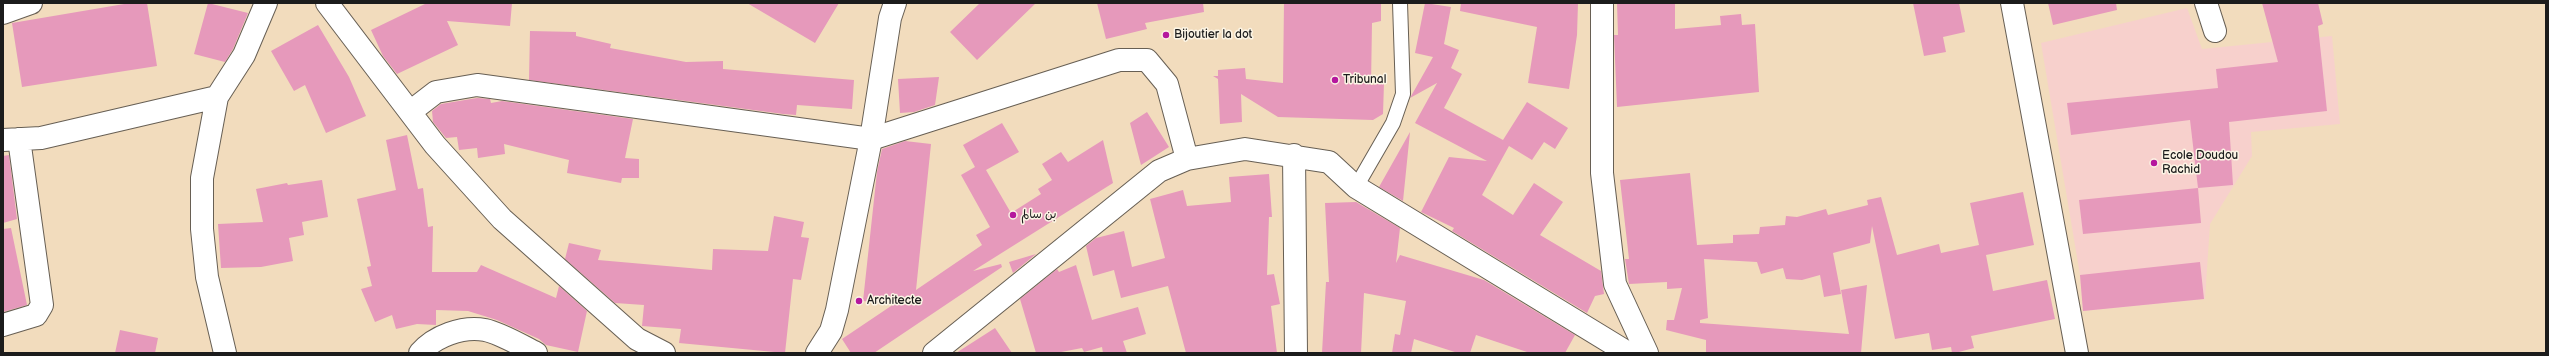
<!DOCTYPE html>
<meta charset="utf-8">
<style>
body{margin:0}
#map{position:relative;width:2549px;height:356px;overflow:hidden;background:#f2dcbd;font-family:"Balsamiq Sans",sans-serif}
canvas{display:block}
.frame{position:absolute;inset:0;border:4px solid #1c1c1c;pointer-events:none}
</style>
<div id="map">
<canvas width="2549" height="356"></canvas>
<div class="frame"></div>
</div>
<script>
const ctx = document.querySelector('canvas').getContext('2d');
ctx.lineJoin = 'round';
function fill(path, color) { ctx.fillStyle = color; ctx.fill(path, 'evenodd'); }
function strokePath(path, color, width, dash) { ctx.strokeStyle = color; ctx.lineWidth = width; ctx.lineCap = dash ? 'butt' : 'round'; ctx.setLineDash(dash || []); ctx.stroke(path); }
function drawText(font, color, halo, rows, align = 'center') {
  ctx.font = font + ' "Balsamiq Sans","Playpen Sans Arabic",sans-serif'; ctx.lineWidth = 3; ctx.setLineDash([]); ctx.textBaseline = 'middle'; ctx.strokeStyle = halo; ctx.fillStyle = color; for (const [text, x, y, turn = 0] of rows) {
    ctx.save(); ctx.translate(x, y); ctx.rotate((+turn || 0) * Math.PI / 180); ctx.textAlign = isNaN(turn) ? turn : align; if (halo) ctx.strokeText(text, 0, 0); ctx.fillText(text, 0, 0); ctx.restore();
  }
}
const built = new Path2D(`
 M2187,8L2202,49L2332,36L2340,124L2251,132L2252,156L2210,224L2205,299L2083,311L2080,275L2041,43Z`);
const building = new Path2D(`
 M130,3H147L157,66L22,87L12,23Z
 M208,3L248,13L233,49L225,62L194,54Z
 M427,3H512L510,26L447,21L458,45L397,74L383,56L371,30Z
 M747,3H839L815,43Z
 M980,3H1036L977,60L950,32Z
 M1097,3H1203L1204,12L1145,23L1147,29L1106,39Z
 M1284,3H1381V21L1372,23L1371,85L1384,83L1383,114L1373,120L1278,117L1241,94L1242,122L1220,124L1218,79L1213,76H1218V70L1245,68L1246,79L1283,83Z
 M1425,3L1451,7L1444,44L1459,50L1451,68L1462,74L1444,108L1503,140L1527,102L1568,128L1555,149L1544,142L1532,160L1509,146L1482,195L1513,215L1534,183L1563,202L1540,235L1601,271L1604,294L1595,296L1587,313L1452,231L1454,228L1421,212L1449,157L1487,161L1415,123L1437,83L1410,98L1433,57L1415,53Z
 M1461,3H1578L1577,35L1569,89L1528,83L1537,27L1460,11Z
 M1617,3H1675V29L1721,25L1720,16L1741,14L1742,25L1755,24L1759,92L1617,107L1614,35H1618Z
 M1913,3H1959L1965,32L1943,37L1946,52L1924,56Z
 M2048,3H2116L2117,10L2053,25Z
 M2262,3H2318L2323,24L2318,26L2327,111L2229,122L2233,185L2198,188L2190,120L2071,135L2067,103L2218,88L2216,69L2278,62Z
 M318,25L349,77L366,116L326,133L305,85L294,91L271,51Z
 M530,31L576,32V36L611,44L610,48L686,62L723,61V69L854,80L852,109L797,105L796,115L783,114L529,80Z
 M939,77L935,105L914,112L900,113L898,79Z
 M477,98L490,99L491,103L502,101L633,119L625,158L639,159V178H622L621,183L567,173L569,160L504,144L505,154L478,158L477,148L459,150L457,137L446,138L433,122L432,111L441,104Z
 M1147,112L1169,147L1141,165L1130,123Z
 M1002,123L1019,152L986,170L1011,213L1041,194L1038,189L1052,180L1042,164L1061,152L1068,162L1103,140L1113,183L973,271L1001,264L1002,267L874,353H851L842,339L894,304L863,301L877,172L882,149L905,141L931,144L916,290L982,245L976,235L990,227L961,175L975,167L963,145Z
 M1410,132L1403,201L1379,187Z
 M407,135L418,189L423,188L428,227L433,226L432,272H477L481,265L556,298L559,286L587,311L578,352L546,345L539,339L497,320L468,311L436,310V325L417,324L396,329L392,315L375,322L361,289L372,286L367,267L371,266L357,199L396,190L386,140Z
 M9,155L17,219L3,223V156Z
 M1690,173L1697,245L1733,243V235L1759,234L1760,227L1785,225L1786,216L1797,217L1826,209L1828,215L1868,205L1867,200L1881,197L1897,255L1939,244L1941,253L1979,245L1970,203L2023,192L2034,245L1986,255L1993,291L2047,280L2055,319L1971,336L1974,348L1955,353H1952L1951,347L1932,350L1929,333L1895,339L1872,226L1870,243L1833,253L1841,294L1824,297L1820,275L1802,280L1786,279L1783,268L1761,274L1757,262L1704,259L1708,318L1700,320V323L1849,334L1841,290L1867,285L1861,353H1706V340L1666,330L1667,320H1674L1682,288L1667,289V282L1629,284L1625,259H1629L1620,180Z
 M1269,174L1272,217H1269L1267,275L1274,274L1280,304L1271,306L1277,353H1186L1168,286L1121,298L1114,270L1093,276L1086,246L1096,238L1124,231L1132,267L1165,258L1150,199L1183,190L1187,206L1231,202L1229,177Z
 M322,180L328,217L302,222L304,235L289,238L293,261L261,267L221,268L218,224L263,222L256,189L287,183L288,185Z
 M2198,188L2201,223L2083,234L2079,200Z
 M1356,202L1400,228L1396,263L1400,255L1484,280L1575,335L1565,353H1530L1476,335L1470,353H1458L1414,339L1411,353H1392L1395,334L1400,335L1406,301L1364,293L1361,353H1322L1326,282H1329L1325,203Z
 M774,216L804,222L801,237L809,238L801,280L793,279L785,353L679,343L681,329L642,326L644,305L615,303L565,259L569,243L601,250L598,260L712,270L713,249L768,251Z
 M11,228L27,305L3,312V229Z
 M1036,254L1013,273L1009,262Z
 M2200,262L2204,299L2083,311L2080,275Z
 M1076,265L1092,320L1138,307L1146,334L1123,341L1127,353H1103L1102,347L1084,352L1082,348L1056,353H1036L1020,299L1057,269L1059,272Z
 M995,328L1012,353H956Z
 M120,330L158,338L155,353H115Z`);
const lane = new Path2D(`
 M1356,187L1393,123L1403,94L1400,3`);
const street = new Path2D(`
 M327,3L435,145L502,219L637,339L664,353
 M2012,3L2077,353
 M2206,3L2215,31
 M3,13L31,3
 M410,112L436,92L477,85L871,139L1119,60H1147L1167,84L1187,159
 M3,140L41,138L217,97
 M1294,155L1296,353
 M3,325L36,315L42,305L19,139
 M225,353L207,277L202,229V178L217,97L244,55L266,3
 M934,353L1159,171L1187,159L1245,149L1329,162L1356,187L1628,353`);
const secondary = new Path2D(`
 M420,353C435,336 462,326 485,330C500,333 522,346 536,353
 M817,353L831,331L837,310L871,139L890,18L895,3`);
const primary = new Path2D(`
 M1602,3V173L1615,284L1647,353`);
const markers = [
 [1166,35,4,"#b5179e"],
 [1335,80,4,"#b5179e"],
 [2154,163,4,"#b5179e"],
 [1013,215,4,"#b5179e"],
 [859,301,4,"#b5179e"]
];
const poiNames = [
 ["Bijoutier la dot",1174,35],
 ["Tribunal",1343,80],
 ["Ecole Doudou",2162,156],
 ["Rachid",2162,170],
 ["بن سالم",1021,215],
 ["Architecte",867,301]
];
fill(built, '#f7d0cc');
fill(building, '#e699bb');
strokePath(lane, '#675f54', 16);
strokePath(street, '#675f54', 24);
strokePath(secondary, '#675f54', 24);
strokePath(primary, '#675f54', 24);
strokePath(lane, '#fff', 14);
strokePath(street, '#fff', 22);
strokePath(secondary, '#fff', 22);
strokePath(primary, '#fff', 22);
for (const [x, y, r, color] of markers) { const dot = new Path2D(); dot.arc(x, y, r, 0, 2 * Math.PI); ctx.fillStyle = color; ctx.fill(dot); strokePath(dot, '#fcf5e5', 1.5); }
drawText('12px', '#1c1c1c', '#fcf5e5', poiNames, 'left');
</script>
